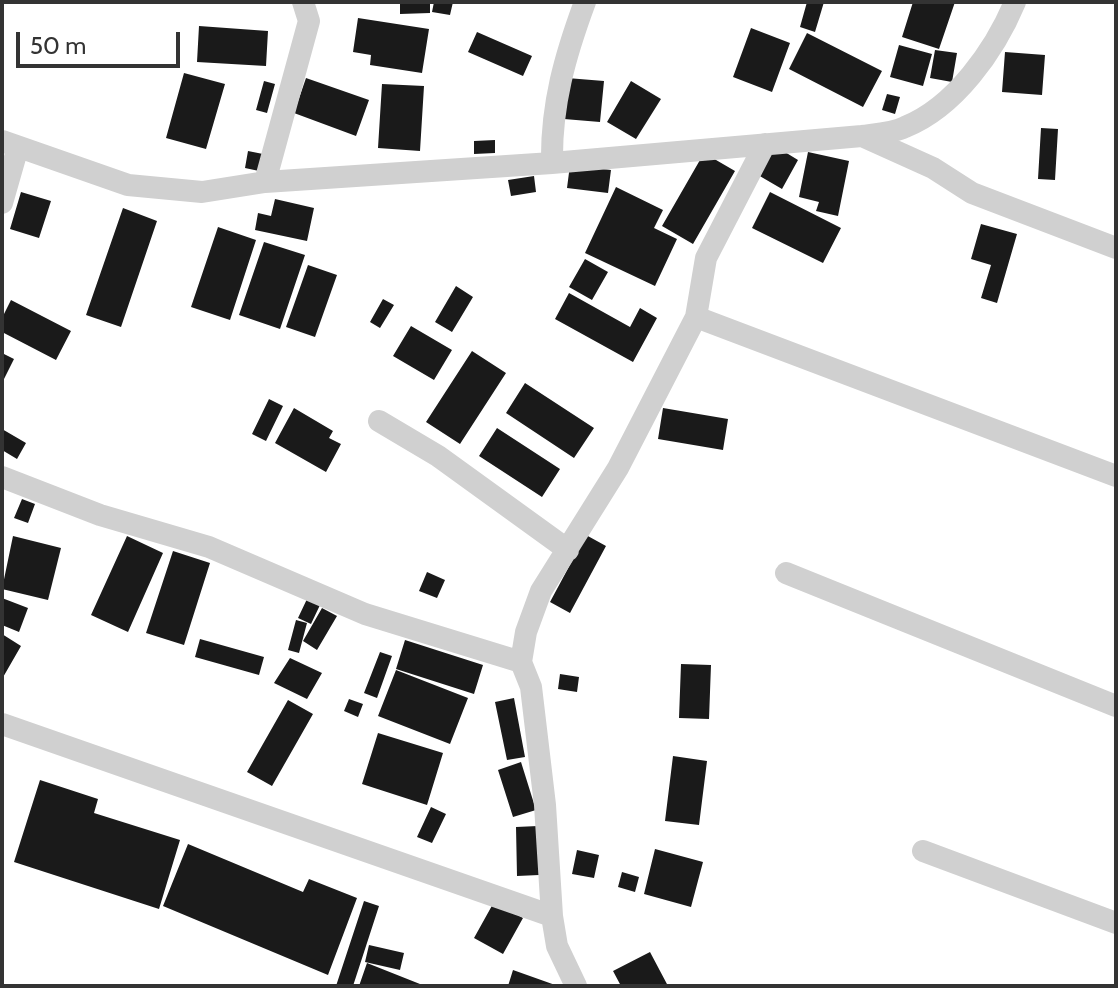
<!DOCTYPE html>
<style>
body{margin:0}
#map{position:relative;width:1118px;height:988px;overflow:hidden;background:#fff;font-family:Cabin,sans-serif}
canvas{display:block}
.frame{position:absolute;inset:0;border:4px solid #333;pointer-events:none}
.scale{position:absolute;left:16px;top:32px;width:164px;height:36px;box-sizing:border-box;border:4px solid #333;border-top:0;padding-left:10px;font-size:24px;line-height:28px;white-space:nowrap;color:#333;-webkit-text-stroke:6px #fff;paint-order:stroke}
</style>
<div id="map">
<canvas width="1118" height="988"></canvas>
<div class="frame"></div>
<div class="scale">50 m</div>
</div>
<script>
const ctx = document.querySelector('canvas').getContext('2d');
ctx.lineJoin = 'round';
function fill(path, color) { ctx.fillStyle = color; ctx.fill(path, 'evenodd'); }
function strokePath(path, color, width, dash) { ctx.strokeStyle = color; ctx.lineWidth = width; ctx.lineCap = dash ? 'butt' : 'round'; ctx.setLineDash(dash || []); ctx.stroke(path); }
const building = new Path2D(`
 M400,2H430V13L400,14Z
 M434,2H453L450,15L432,12Z
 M807,2H824L815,32L800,27Z
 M913,2H955L939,49L902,37Z
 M358,18L429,29L422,73L370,65L371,55L353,52Z
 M199,26L268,31L266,66L197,62Z
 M751,28L790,43L772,92L733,77Z
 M477,32L532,56L523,76L468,52Z
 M807,33L882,71L863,107L789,69Z
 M899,45L932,54L923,86L890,77Z
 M935,50L957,53L952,82L930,78Z
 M1005,52L1045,55L1042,95L1002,92Z
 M184,73L225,84L206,149L166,138Z
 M306,78L369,100L356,136L294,113Z
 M567,78L604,81L600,122L564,119Z
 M264,81L275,84L267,113L256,110Z
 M631,81L661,99L636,139L607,122Z
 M382,84L424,86L420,151L378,148Z
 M887,94L900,97L895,114L882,110Z
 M1041,128L1058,129L1055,180L1038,179Z
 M495,140V153L474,154V141Z
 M775,146L798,160L782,189L758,175Z
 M248,151L263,154L259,171L245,168Z
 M808,152L849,161L838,216L816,211L819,202L799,197Z
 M704,153L735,171L693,244L662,226Z
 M570,165L611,170L608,193L567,188Z
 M534,176L536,192L511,196L508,180Z
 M616,187L663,210L654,228L677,239L655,286L585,253Z
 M21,192L51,201L39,238L10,229Z
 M770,192L841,228L823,263L752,228Z
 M275,199L314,208L307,241L255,230L258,213L271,216Z
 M123,208L157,221L121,327L86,315Z
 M981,224L1017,234L997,303L981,298L991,265L971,259Z
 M218,227L256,240L230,320L191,307Z
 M264,242L305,255L280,329L239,315Z
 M585,259L608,272L592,300L569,287Z
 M308,265L337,275L315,337L286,327Z
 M456,286L473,297L452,332L435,322Z
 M569,293L630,327L640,308L657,318L633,362L555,319Z
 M383,299L394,305L380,328L370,322Z
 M11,300L71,331L56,360L2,332V318Z
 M411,326L452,350L434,380L393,356Z
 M472,351L506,373L460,444L426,422Z
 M2,353L14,359L2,383Z
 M525,383L594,428L574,458L506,413Z
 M269,399L283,406L266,441L252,434Z
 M294,408L333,431L329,438L341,444L326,472L275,443Z
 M663,408L728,419L723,450L658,439Z
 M497,428L560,469L542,497L479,456Z
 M2,429L26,443L17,459L2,450Z
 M22,499L35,504L28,523L14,518Z
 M586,535L606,546L570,613L550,602Z
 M13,536L61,548L48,600L2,589Z
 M127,536L163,553L128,632L91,615Z
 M173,551L210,563L184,645L146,633Z
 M427,572L445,580L437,598L419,591Z
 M2,598L28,608L19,632L2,625Z
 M307,599L320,605L311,624L298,618Z
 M322,608L337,616L317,650L303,641Z
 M296,620L307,623L299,653L288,650Z
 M2,634L21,646L2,679Z
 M200,639L264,657L259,675L195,657Z
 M405,640L483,665L474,694L396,669Z
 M380,652L392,656L377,698L364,693Z
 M290,658L322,673L307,699L274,683Z
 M681,664L711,665L709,719L679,718Z
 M396,670L468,698L450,744L378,716Z
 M560,674L579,677L577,692L558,689Z
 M514,698L525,757L507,760L495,702Z
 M349,699L363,704L358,717L344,711Z
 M288,700L313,714L272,786L247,772Z
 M378,733L443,753L427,805L362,784Z
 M673,756L707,761L699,825L665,821Z
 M521,762L536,810L513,817L498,770Z
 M40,780L98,799L94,813L180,840L159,909L14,862Z
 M431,807L446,814L432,843L417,837Z
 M538,826L539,875L517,876L516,827Z
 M188,844L303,892L309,879L357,898L328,975L163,906Z
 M655,849L703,862L691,907L644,894Z
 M577,850L599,855L594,878L572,874Z
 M622,872L639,877L635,892L618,887Z
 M364,901L379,906L353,986H336Z
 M494,902L523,918L503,954L474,938Z
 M369,945L404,953L400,970L365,962Z
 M650,952L668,986H621L613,971Z
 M367,963L425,986H359Z
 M513,970L558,986H508Z`);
const minor = new Path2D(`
 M862,136L933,168L972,193L1116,248
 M2,141L128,185L202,192L265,182L552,163L862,136C876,134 893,133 905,127C955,107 995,50 1015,2
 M552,163C551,105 565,56 585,2
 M265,182L309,21L303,2
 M2,203L18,147
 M696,317L1116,476
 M379,421L438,456L568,550
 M2,477L100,515L209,547L365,614L521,662
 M786,573L1116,706
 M2,724L552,916
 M923,851L1116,923
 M576,986L557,946L552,916L545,805L531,687L521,662L526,632L541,591L618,468L696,317L706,258L765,144`);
fill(building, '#1a1a1a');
strokePath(minor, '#d0d0d0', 22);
</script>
